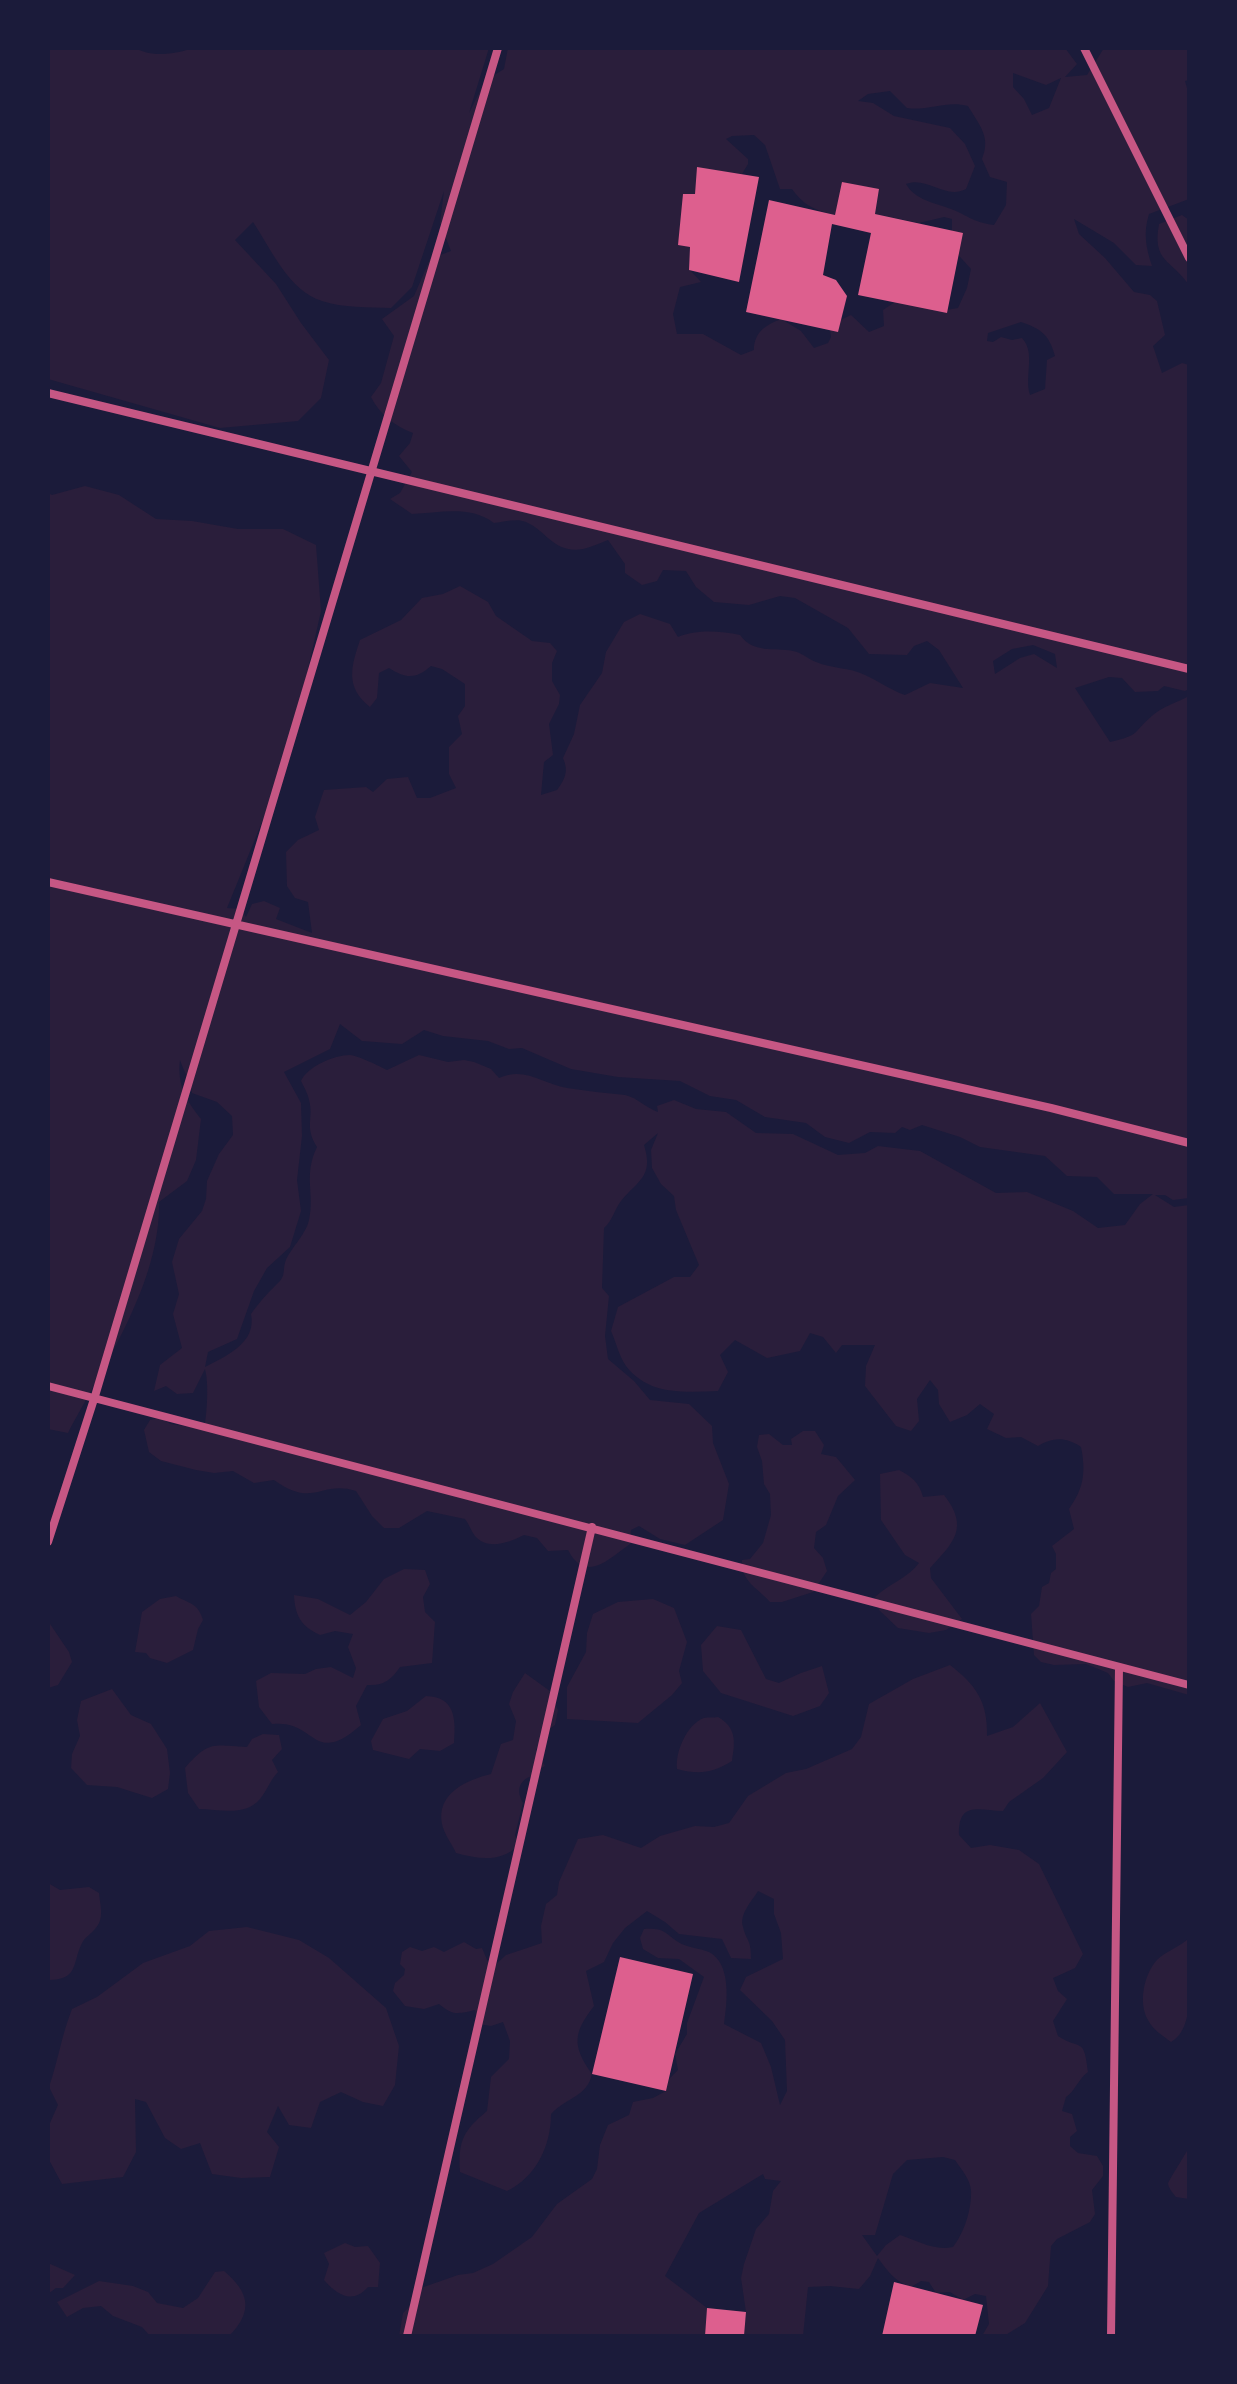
<!DOCTYPE html>
<style>
body{margin:0}
#map{position:relative;width:1237px;height:2384px;overflow:hidden;background:#1b1b3a;font-family:"Fira Sans",sans-serif}
canvas{display:block}
.frame{position:absolute;inset:0;border:50px solid #1b1b3a;pointer-events:none}
</style>
<div id="map">
<canvas width="1237" height="2384"></canvas>
<div class="frame"></div>
</div>
<script>
const ctx = document.querySelector('canvas').getContext('2d');
ctx.lineJoin = 'round';
function fill(path, color) { ctx.fillStyle = color; ctx.fill(path, 'evenodd'); }
function strokePath(path, color, width, dash) { ctx.strokeStyle = color; ctx.lineWidth = width; ctx.lineCap = dash ? 'butt' : 'round'; ctx.setLineDash(dash || []); ctx.stroke(path); }
const green = new Path2D(`
 M48,48H135C153,58 175,54 194,48H489L469,113L485,81L504,69L508,48H1065L1077,64L1065,77L1087,75L1104,48H1189V80L1185,81L1189,95V199L1149,214C1143,233 1146,248 1152,266L1136,265L1114,243L1074,219L1079,234L1105,258L1134,292L1150,295L1157,301L1165,335L1153,346L1162,373L1182,363L1189,365V689L1185,691L1164,686L1158,691L1135,692L1122,678L1109,677L1075,688L1110,742C1141,735 1132,733 1153,715C1162,707 1178,702 1189,696V1198L1173,1200L1165,1195H1155L1174,1207L1189,1205V1695L1147,1683L1128,1687L1114,1681L1108,1673L1086,1664L1054,1665L1041,1662L1034,1655L1031,1614L1039,1606L1042,1587L1049,1583L1051,1573L1056,1569V1554L1052,1546L1074,1529L1069,1509C1084,1488 1086,1472 1081,1447C1066,1437 1053,1437 1038,1446L1021,1437L1006,1438L987,1429L994,1414L980,1404L967,1415L950,1422L939,1404L938,1390L930,1380L917,1399L919,1421L911,1431L896,1426L865,1386L866,1366L875,1345H842L836,1353L823,1337L810,1333L800,1351L767,1358L735,1340L720,1355L728,1372L718,1391C685,1392 649,1396 626,1366C619,1356 616,1342 611,1331L618,1307L674,1277H690L699,1265L676,1210L674,1196L661,1184L652,1168L651,1150L658,1133L644,1145C654,1177 638,1180 621,1201C614,1210 613,1220 604,1228L602,1288L609,1296L605,1336L608,1359L634,1381L650,1400L689,1404L712,1426L713,1443L729,1484L723,1520L685,1545L660,1539L639,1526L631,1530L630,1544C611,1557 586,1585 568,1550L548,1551L537,1538L524,1535C510,1542 488,1551 475,1536C471,1531 469,1524 465,1519L427,1511L399,1528H384L372,1516L356,1491C320,1480 314,1509 274,1480L254,1483L233,1471L214,1473L196,1470L161,1461L149,1452L144,1430L150,1420L160,1418L171,1424L204,1429C207,1414 209,1384 205,1369L193,1393L177,1394L166,1386L154,1391L160,1365L182,1348L173,1314L179,1294L172,1262L179,1239L202,1211L206,1199L207,1181L219,1154L233,1135L232,1116L217,1102L192,1093C190,1080 184,1072 180,1060C177,1085 186,1100 201,1119L196,1160L187,1181L159,1202C161,1281 104,1365 68,1433L48,1429V493L52,495L85,486L119,495L156,519L192,521L238,529H283L316,545L321,611L303,691L277,785L227,908L241,909L246,917L252,904L264,901L280,908L276,919L312,933L308,902L295,898L287,886L286,852L298,840L319,830L315,817L324,790L366,787L373,792L387,779L408,777L417,798H430L456,788L449,774V747L462,734L458,716L465,706V684L442,669L431,666C416,679 406,679 389,668L379,673L377,698L370,707C345,687 351,667 360,640L401,620L422,598L443,594L460,586L488,602L496,616L532,641L550,643L557,651L552,663V681L560,695L559,704L549,724L553,755L544,762L541,795L557,790C565,779 569,771 563,758L574,734L580,705L602,673L606,652L624,622L640,614L670,624L678,637C697,629 721,631 740,635C754,654 773,647 793,651C801,652 808,659 816,662C832,669 849,667 865,675C879,681 890,690 905,695L930,683L963,688L939,650L927,641L914,646L907,655L869,654L848,628L795,598L780,596L749,605L714,602L696,587L686,571L663,570L657,581L642,585L625,573V564L608,540C600,543 591,547 583,549C554,554 547,531 526,522C517,518 504,522 494,523C470,505 440,513 412,514L390,499L400,493L412,472L399,456L410,443L413,433C395,426 380,415 371,397L381,383L394,336L382,319L414,296L430,259L451,251L440,223L444,191L412,287L391,308C368,307 343,308 322,301C289,291 271,249 253,222L235,240L276,284L301,323L329,360L321,398L298,421L220,428L48,379ZM1013,73L1046,85L1061,78L1049,108L1032,115L1024,99L1013,87ZM890,91L907,108C928,111 947,100 968,106C980,126 991,137 982,159L990,177L1007,182L1006,205L994,225C972,222 969,216 951,209C935,203 915,200 906,184C927,176 945,200 966,189L975,166L965,144L950,128L894,116L873,103L858,101L868,94ZM754,135L765,145L780,189H792C804,206 815,210 835,215L843,182L879,190L875,214L919,223L944,217L952,219V248L971,269L967,288L958,308L940,311L907,294L883,310L884,326L869,332L851,315L834,323L830,329L831,337L828,343L814,348L801,331L781,319C766,325 754,332 754,350L741,355L703,334H677L673,314L680,287L701,282L689,269L690,247L678,244L695,194L697,168L742,174L748,164V159L726,139L732,136ZM1021,322C1041,329 1049,334 1055,356L1047,360L1045,389L1030,395C1024,376 1036,353 1022,338L1012,340L1001,337L993,342L987,341L988,333ZM1033,645L1055,654L1057,668L1034,654L1020,658L995,674L993,661L1012,649ZM340,1024L362,1041L402,1044L424,1030L443,1036L488,1041L509,1049L522,1048L571,1069L618,1077L680,1081L710,1096L736,1100L765,1117L806,1123L825,1137L849,1143L870,1132L895,1133L902,1127L910,1130L922,1125L960,1137L980,1147L1045,1156L1067,1176L1097,1177L1114,1194H1153L1140,1204L1125,1225L1098,1228L1073,1211L1027,1192L996,1193L920,1151L878,1146L865,1153L838,1155L793,1134L756,1133L726,1112L696,1109L674,1100L657,1106L658,1112C646,1108 638,1098 625,1095C606,1093 586,1091 567,1088C543,1084 525,1066 499,1078L491,1069L474,1062L464,1060L448,1062L419,1055L387,1070C379,1066 359,1056 350,1055C334,1055 307,1067 301,1081C304,1087 308,1094 309,1100C314,1118 304,1127 317,1147C303,1176 315,1193 309,1220C306,1235 288,1251 285,1263C283,1270 285,1275 280,1281C269,1292 260,1301 251,1314C257,1343 226,1356 205,1367L208,1352L237,1339L254,1291L267,1268L290,1247L301,1211L297,1180L302,1136L301,1103L284,1072L330,1049Z
 M1182,215L1189,220V285C1171,259 1152,262 1159,224Z
 M803,1431H815L824,1445L821,1454L836,1457L855,1480L838,1496L826,1525L816,1532L814,1548L823,1558L827,1571L813,1592L782,1602H770C757,1587 741,1582 742,1560L750,1559L763,1543L771,1515L770,1494L764,1484L762,1461L757,1447L759,1435L769,1434L783,1445H792L791,1439Z
 M899,1470C912,1477 919,1482 923,1497L944,1495C970,1528 953,1543 930,1568L931,1578L962,1619L946,1630L929,1633L898,1628L879,1610L875,1597C890,1583 907,1579 919,1563L905,1555L881,1520L880,1474Z
 M404,1569L425,1570L430,1584L423,1597L425,1612L435,1622L432,1663L400,1667C391,1680 384,1686 367,1685L356,1706L361,1725C312,1768 317,1719 272,1724L259,1707L256,1681L271,1673L305,1674L316,1669L331,1667L353,1678L356,1668L348,1647L353,1634L335,1631L320,1635C301,1626 295,1616 294,1595L318,1599L350,1615L366,1602L384,1579Z
 M176,1596C190,1604 198,1603 203,1620L198,1629L193,1650L167,1663L150,1658L146,1653L135,1652L142,1612L160,1599Z
 M653,1599L674,1608L687,1642L679,1671L682,1683L672,1695L638,1723L567,1719V1687L586,1652L587,1633L593,1614L618,1602Z
 M48,1621L69,1652L72,1662L58,1685L48,1688Z
 M717,1626L741,1630L766,1679L779,1683L801,1673L822,1666L829,1693L820,1706L793,1716L721,1693L703,1671L701,1645Z
 M950,1665C976,1685 988,1702 987,1736L1013,1727L1040,1703L1067,1752L1043,1778L1009,1802L1003,1811C978,1810 958,1801 959,1835L971,1848L990,1845L1019,1850L1039,1864L1083,1954L1075,1968L1053,1978L1058,1991L1067,1999L1053,2021L1058,2036C1081,2051 1084,2036 1088,2072C1078,2079 1076,2090 1066,2097L1062,2111L1072,2114L1077,2131L1070,2137V2146L1078,2153L1097,2156L1103,2166V2176L1092,2190L1095,2214L1090,2222L1057,2239L1051,2246L1048,2286L1025,2323L1004,2336H982L989,2324L986,2296L975,2294L963,2300L950,2292L936,2293L929,2282L921,2281L911,2287C895,2282 887,2270 878,2258L870,2276L859,2289L830,2286L808,2287L803,2336H744L746,2312L741,2278L744,2264L756,2229L769,2214L773,2191L781,2181L765,2179L763,2174L699,2213L665,2276L707,2308L705,2336H399L403,2313L415,2301L418,2289L458,2275L473,2273L493,2264L532,2237L557,2204L592,2179L597,2169L600,2145L608,2125L629,2115L633,2102L653,2098L666,2091L669,2079L678,2070L675,2054L687,2034V2023L704,1977L679,1959L658,1958L643,1949L640,1938L644,1929C665,1928 663,1932 678,1942C688,1948 699,1948 709,1952C732,1964 727,2003 724,2024L761,2043L771,2067L780,2105L787,2091L785,2040L772,2021L740,1990L746,1977L783,1959L781,1933L774,1914V1899L758,1891C752,1901 739,1914 743,1927C747,1943 751,1938 751,1959L731,1958L722,1939L679,1934L665,1922L647,1911L625,1928L613,1943L604,1962L586,1971L594,2006C574,2032 571,2045 592,2074C587,2097 567,2097 551,2114C551,2146 536,2177 507,2191L460,2172C458,2141 463,2131 487,2111L491,2077L509,2059L510,2041L503,2022L491,2026L478,2024L475,2010C458,2014 453,2016 439,2004L424,2009L405,2006L393,1991L395,1983L404,1975L405,1969L400,1964L402,1952L410,1947L422,1951L434,1947L444,1952L464,1942L476,1949L482,1948L491,1969L506,1955L542,1943L541,1926L546,1904L557,1895L559,1882L578,1839L603,1835L641,1848L660,1836L695,1826L714,1827L729,1823L748,1796L786,1773L806,1769L852,1749L861,1737L869,1704L913,1679ZM943,2157L955,2160C961,2169 970,2179 971,2190C972,2209 964,2233 953,2247C933,2251 919,2241 900,2235L886,2245L877,2256L862,2235H875L893,2174L907,2160Z
 M525,1673L554,1694L553,1699L558,1710L555,1725L545,1732L536,1750L545,1766L536,1771L535,1775C520,1779 515,1789 523,1803L515,1835L519,1845C500,1863 479,1859 456,1853C452,1844 444,1834 442,1824C436,1793 467,1780 491,1774L501,1744L513,1740L516,1721L509,1704L513,1692Z
 M112,1689L131,1715L151,1724L167,1749L170,1773L168,1789L152,1798L117,1787L87,1785L71,1768L72,1754L80,1736L77,1720L81,1701Z
 M426,1696C455,1697 456,1718 454,1743L440,1751L420,1749L409,1759L373,1750L371,1741L383,1719L407,1711Z
 M718,1717C737,1728 735,1742 732,1761C712,1773 700,1775 677,1769C675,1752 687,1724 704,1718C709,1717 713,1718 718,1717Z
 M263,1734L279,1735L282,1749L272,1760L278,1772C270,1780 267,1791 260,1799C245,1817 219,1809 199,1809L188,1793L185,1768C210,1739 214,1746 247,1747L252,1739Z
 M48,1883L60,1890L89,1887L99,1893C100,1905 105,1919 95,1929C91,1934 85,1937 82,1943C72,1963 79,1980 48,1980Z
 M247,1927L299,1940L329,1958L386,2008L399,2046L395,2085L383,2106L363,2102L341,2092L320,2102L311,2128L289,2125L278,2106L267,2132L279,2147L270,2177L241,2178L212,2174L200,2143L181,2149L165,2138L146,2102L135,2099L136,2152L123,2177L62,2184L48,2158L50,2123L58,2105L49,2087C58,2061 62,2034 72,2009L97,1997L143,1963L190,1946L209,1931Z
 M1189,1938C1189,1966 1198,2028 1171,2042C1162,2035 1153,2030 1148,2020C1138,2003 1144,1974 1157,1960C1166,1951 1180,1947 1189,1938Z
 M1189,2147V2199L1176,2197C1173,2193 1169,2189 1168,2184C1168,2181 1186,2154 1189,2147Z
 M345,2243L355,2247L368,2246L380,2263L378,2287H368C353,2304 338,2296 324,2280L329,2264L324,2253Z
 M48,2263L75,2275L63,2288H56L48,2294Z
 M224,2271C249,2292 254,2311 229,2336H150L142,2327L113,2316L101,2306L83,2308L67,2317L57,2302L99,2281L133,2286L148,2292L157,2303L183,2308L198,2298L215,2272Z`);
const building = new Path2D(`
 M697,167L759,177L739,282L689,270L690,247L678,245L683,194H695Z
 M842,182L879,189L875,214L963,233L947,313L858,295L871,233L832,224L823,275L836,280L847,296L838,332L746,312L769,200L835,215Z
 M620,1957L693,1974L666,2091L592,2074Z
 M894,2282L983,2305L975,2336H882Z
 M707,2308L746,2312L744,2336H705Z`);
const minor = new Path2D(`
 M1084,48L1189,258
 M48,393L1189,669
 M48,882L1051,1108L1189,1143
 M48,1386L1189,1685
 M48,1542L95,1396L498,48
 M407,2336L592,1527
 M1111,2336L1119,1667`);
fill(green, '#2a1e3b');
fill(building, '#dd5f8e');
strokePath(minor, '#c65784', 8);
</script>
